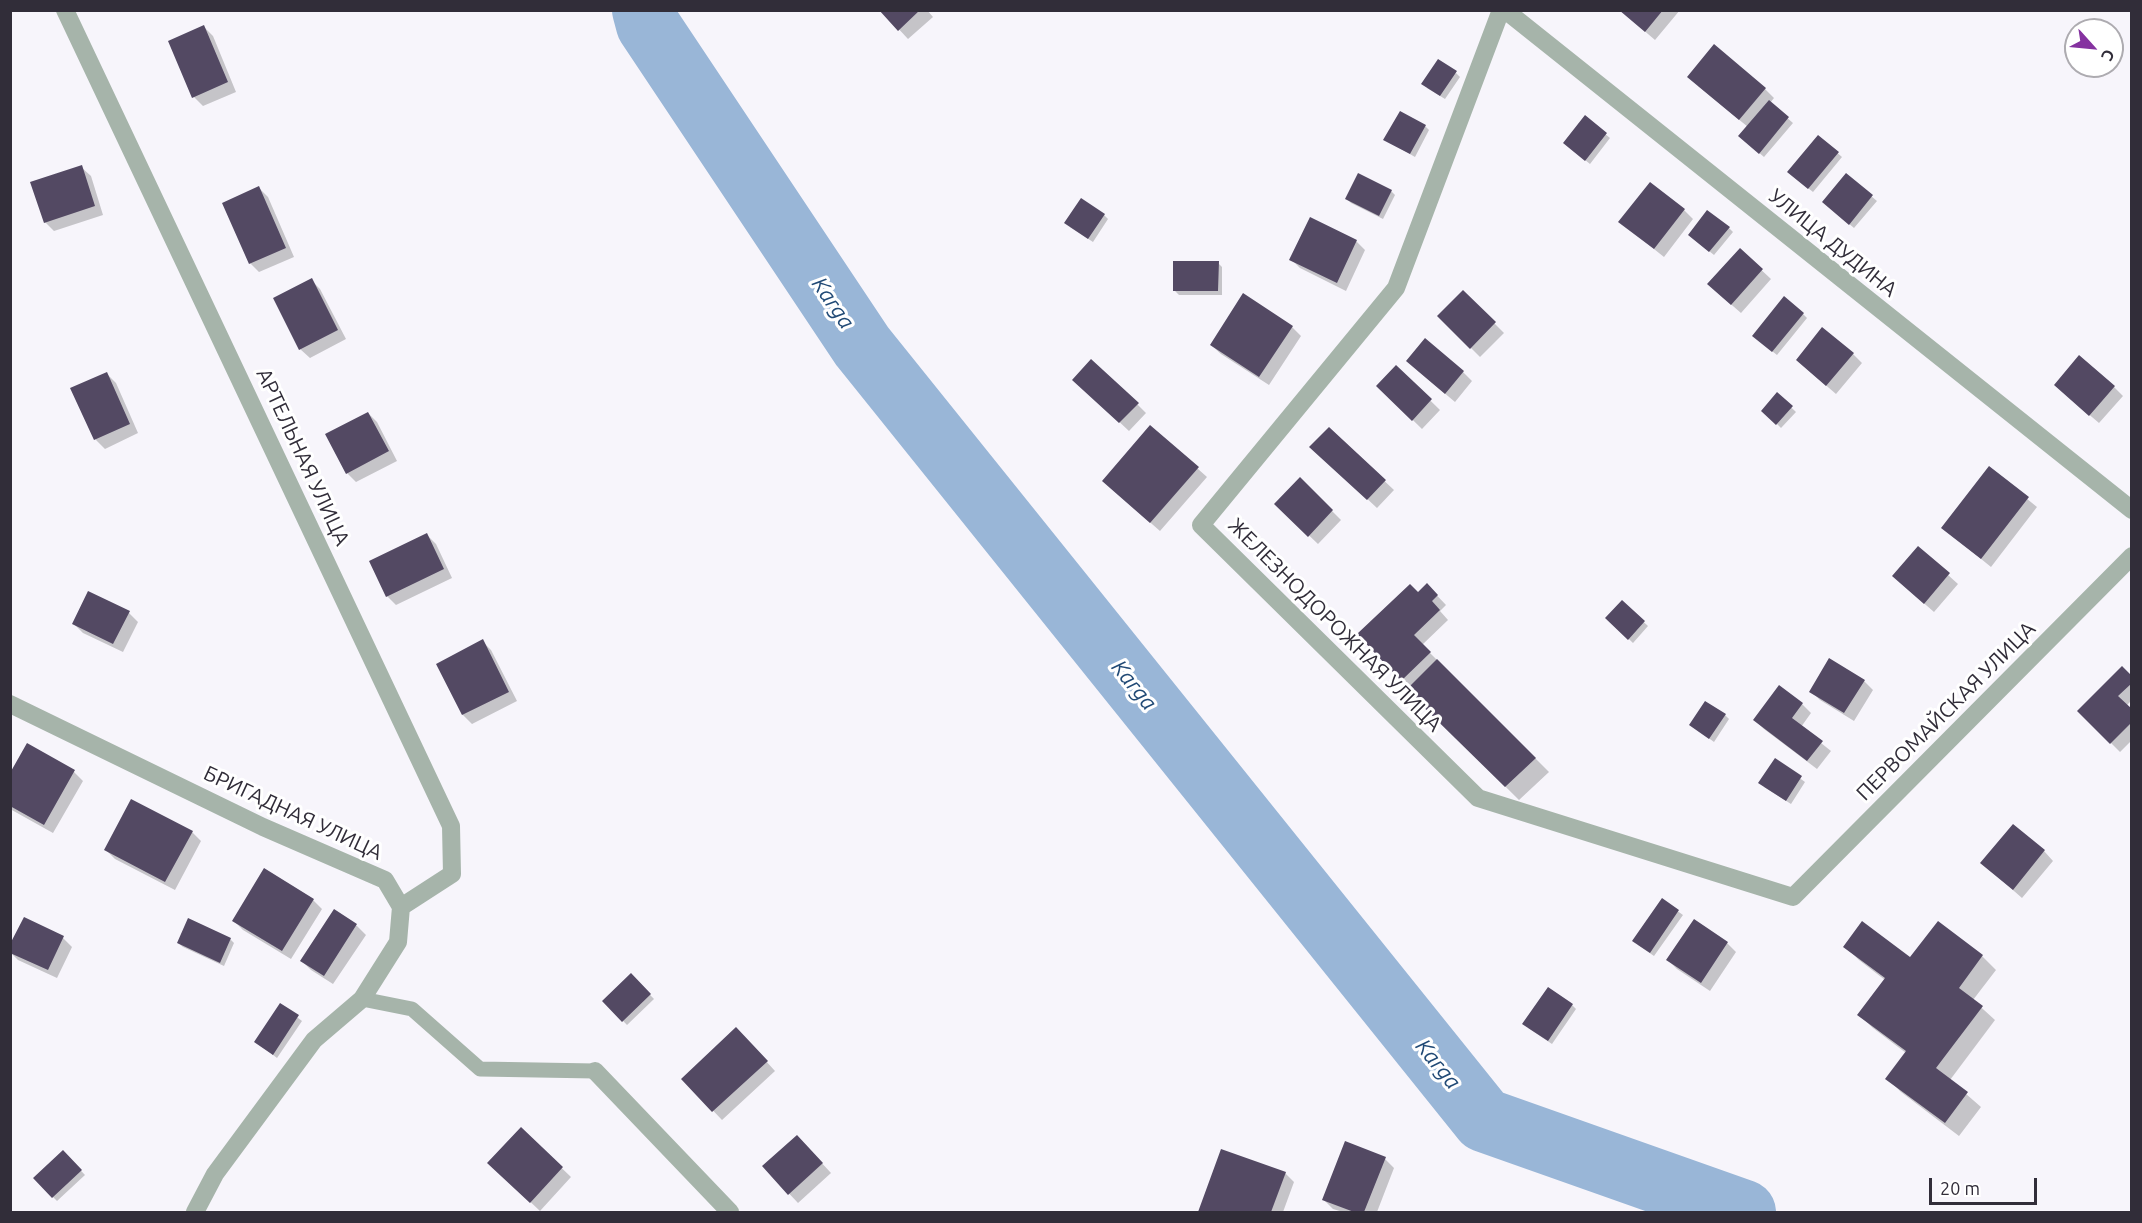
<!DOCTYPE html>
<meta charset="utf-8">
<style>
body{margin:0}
#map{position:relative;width:2142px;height:1223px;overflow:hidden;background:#f7f5fb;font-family:Ubuntu,sans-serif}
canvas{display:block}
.frame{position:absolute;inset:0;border:12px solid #312d39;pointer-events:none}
.north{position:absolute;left:2064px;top:18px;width:60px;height:60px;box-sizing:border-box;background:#fff;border:2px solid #adabb0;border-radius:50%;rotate:117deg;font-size:16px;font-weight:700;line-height:24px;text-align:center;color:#312d39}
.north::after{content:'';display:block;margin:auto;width:21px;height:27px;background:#8532a0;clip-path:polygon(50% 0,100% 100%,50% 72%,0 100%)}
.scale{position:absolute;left:1929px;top:1178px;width:108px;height:27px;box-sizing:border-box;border:3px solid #312d39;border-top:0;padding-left:8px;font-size:18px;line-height:21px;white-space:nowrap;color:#312d39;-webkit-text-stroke:4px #fff;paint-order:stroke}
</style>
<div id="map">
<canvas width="2142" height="1223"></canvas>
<div class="frame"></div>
<div class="north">С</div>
<div class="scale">20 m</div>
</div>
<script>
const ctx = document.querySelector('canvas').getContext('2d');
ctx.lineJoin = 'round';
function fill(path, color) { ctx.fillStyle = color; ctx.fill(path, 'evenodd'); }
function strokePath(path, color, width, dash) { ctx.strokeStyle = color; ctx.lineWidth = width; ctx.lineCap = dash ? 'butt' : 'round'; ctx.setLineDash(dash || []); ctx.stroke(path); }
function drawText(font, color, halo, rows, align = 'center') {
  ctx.font = font + ' Ubuntu,sans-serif'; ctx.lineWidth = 6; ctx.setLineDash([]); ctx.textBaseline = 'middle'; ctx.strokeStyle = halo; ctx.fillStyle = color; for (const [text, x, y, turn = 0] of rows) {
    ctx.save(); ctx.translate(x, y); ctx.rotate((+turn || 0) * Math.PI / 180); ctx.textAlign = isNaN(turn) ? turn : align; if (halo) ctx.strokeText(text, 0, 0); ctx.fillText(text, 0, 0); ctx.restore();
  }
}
const shadow = new Path2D(`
 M881,10H927L933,17L908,39Z
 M1620,10H1680L1655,40Z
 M204,27L213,36L236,92L203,106L194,97Z
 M1715,47L1765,89L1774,98L1770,103L1793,123L1764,157L1744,140L1748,127L1698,86Z
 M1456,73L1460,77L1445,99L1427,88Z
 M1586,118L1610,138L1590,164L1569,147Z
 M1425,126L1429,130L1415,157L1385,140Z
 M1819,137L1842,157L1813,192L1793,176Z
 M81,167L91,176L103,215L54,231L45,222Z
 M1846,175L1877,201L1854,228L1828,206Z
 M259,188L268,197L294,257L259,272L250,263Z
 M1391,191L1395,195L1383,219L1351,203L1347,199Z
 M1684,210L1693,219L1664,257L1620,222Z
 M1104,215L1108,219L1093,242L1070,227Z
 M1729,228L1733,232L1714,255L1694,239Z
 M1356,241L1365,250L1346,291L1300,268L1291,259Z
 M1740,250L1771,279L1741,313L1718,293Z
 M1218,263L1222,267V295H1179L1175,291Z
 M311,280L320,289L346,339L310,358L300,349Z
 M1463,292L1504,333L1480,357L1439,316Z
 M1803,314L1807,318L1777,355L1758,340Z
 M1292,327L1301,336L1269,385L1221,354L1211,345Z
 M1853,354L1862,363L1836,394L1807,369Z
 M1396,367L1440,410L1422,429L1378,386Z
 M1417,370L1463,372L1472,381L1455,402Z
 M107,374L116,383L138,433L105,449L96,440L72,389Z
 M2114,387L2123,396L2099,423L2065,394Z
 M1083,388L1137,404L1146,413L1129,431Z
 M1777,394L1796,412L1781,428L1763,410Z
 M368,413L377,422L397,461L356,482L347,473Z
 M1151,427L1207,477L1160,531L1113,490Z
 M1329,429L1394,490L1377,508L1321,456Z
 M1989,468L2037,507L1991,567L1943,528Z
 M1300,479L1341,520L1318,544L1276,504Z
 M427,535L436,544L452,578L396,605L387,596Z
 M1918,548L1958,584L1934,612L1903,585Z
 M1427,585L1446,605L1440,611L1448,620L1422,645L1549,772L1519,800L1408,690L1410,688L1359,634L1418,594Z
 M1622,602L1648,626L1633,643L1607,618Z
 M129,613L138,622L123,652L83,633L74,624Z
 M482,641L491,650L517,701L472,724L463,715L438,664Z
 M2132,678V700L2126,706L2132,711V740L2120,752L2079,711Z
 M1864,681L1873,690L1854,721L1820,700L1811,691Z
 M1802,704L1811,713L1801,727L1831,751L1817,769L1764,729L1755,720Z
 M1725,715L1729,719L1714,742L1691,725Z
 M1775,760L1805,782L1791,804L1764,787Z
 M74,772L83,781L53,833L10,809V776Z
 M192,832L201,841L175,890L115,859L106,850Z
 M2044,851L2053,861L2022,898L1982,863Z
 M313,900L322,909L291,959L243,930L234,921Z
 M1662,900L1683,915L1654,956L1638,945Z
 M335,911L357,926L366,935L333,984L311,970L302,961Z
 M24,919L63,938L72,947L57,978L18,960L10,952Z
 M1938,923L1982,956L1996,970L1973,1000L1995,1020L1950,1080L1981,1107L1959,1136L1901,1092L1887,1078L1906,1053L1873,1028L1859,1015L1885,980L1859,960L1845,946L1911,959Z
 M230,939L234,943L224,966L183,947L178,943Z
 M1727,943L1736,952L1710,991L1677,969L1668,960Z
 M631,975L654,999L627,1025L604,1001Z
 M281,1005L302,1021L277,1058L256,1042Z
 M1572,1005L1576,1009L1552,1044L1528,1028Z
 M745,1038L775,1071L722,1120L683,1079Z
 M521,1129L571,1177L540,1211L489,1163Z
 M806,1146L831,1173L798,1203L764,1167Z
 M1222,1150L1285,1173L1294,1182L1283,1212H1200Z
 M63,1152L85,1175L57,1201L35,1179Z
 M1385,1159L1394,1168L1377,1212H1343L1333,1209L1324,1200Z`);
const river = new Path2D(`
 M644,10L648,25L862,346L1484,1120L1744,1212`);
const building = new Path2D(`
 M879,10H920L898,31Z
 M1619,10H1663L1645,32Z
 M204,25L228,82L192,98L168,41Z
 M1714,44L1766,88L1739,120L1687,77Z
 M1438,59L1457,71L1440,96L1421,84Z
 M1769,100L1789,117L1759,154L1738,136Z
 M1400,111L1426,125L1410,154L1383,140Z
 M1585,115L1607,133L1585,161L1563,143Z
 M1818,135L1839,152L1808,189L1787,172Z
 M82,165L95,206L44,223L30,182Z
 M1358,173L1392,190L1379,216L1345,199Z
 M1846,173L1873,195L1849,225L1822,202Z
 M1650,182L1685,209L1654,249L1618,222Z
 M259,186L286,248L249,264L222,203Z
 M1081,198L1105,214L1088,239L1064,223Z
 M1707,210L1730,227L1709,252L1688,235Z
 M1310,217L1357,240L1337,283L1289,260Z
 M1740,248L1763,269L1731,305L1707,284Z
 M1173,261H1219L1218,291H1173Z
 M312,278L338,330L299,350L273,298Z
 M1463,290L1496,322L1470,349L1437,316Z
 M1243,293L1293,326L1259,377L1210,345Z
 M1784,296L1804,313L1772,352L1752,336Z
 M1822,327L1854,353L1826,386L1796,360Z
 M1425,338L1464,371L1445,394L1406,361Z
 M2079,355L2115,386L2089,416L2054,385Z
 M1091,359L1139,403L1119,423L1072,380Z
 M1396,365L1432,399L1412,421L1376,386Z
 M107,372L130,424L94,440L70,388Z
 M1777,392L1793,406L1776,425L1761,411Z
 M368,412L389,451L346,474L325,434Z
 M1150,425L1199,467L1150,523L1102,481Z
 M1329,427L1386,480L1367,500L1309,447Z
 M1989,466L2029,497L1981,559L1941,528Z
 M1300,477L1333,510L1308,537L1274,504Z
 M427,533L444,569L386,597L369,561Z
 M1918,546L1950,573L1924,604L1892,576Z
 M1427,583L1438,595L1432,601L1440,610L1414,635L1431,652L1401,681L1357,634L1410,584L1418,592Z
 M88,591L130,611L113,644L72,624Z
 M1622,600L1645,621L1628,640L1605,618Z
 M483,639L509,692L462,715L436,664Z
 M1829,658L1865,680L1844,713L1809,692Z
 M1437,659L1536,758L1505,787L1406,690Z
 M2122,666L2132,676V683L2118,696L2132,709V722L2110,744L2077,711Z
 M1779,685L1803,703L1792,718L1823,741L1807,761L1753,720Z
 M1705,701L1726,714L1709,739L1689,725Z
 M27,743L75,770L44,825L10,806V773Z
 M1775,758L1802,776L1786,801L1758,783Z
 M131,799L193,831L165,882L104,850Z
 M2013,824L2045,850L2013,890L1980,863Z
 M264,868L314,899L282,951L232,921Z
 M1662,898L1679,910L1650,953L1632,941Z
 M334,909L357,924L324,976L300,961Z
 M24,917L64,936L48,970L10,953V944Z
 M188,918L231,938L220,963L177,943Z
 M1694,919L1728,942L1701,983L1666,960Z
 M1862,921L1910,957L1938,921L1983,955L1959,988L1983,1006L1936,1068L1968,1092L1945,1123L1885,1079L1906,1051L1857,1015L1885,978L1843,947Z
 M631,973L651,994L622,1022L602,1001Z
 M1548,987L1573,1004L1548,1041L1522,1024Z
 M280,1003L299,1015L273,1055L254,1042Z
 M736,1027L768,1061L712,1112L681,1079Z
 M521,1127L563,1167L530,1203L487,1163Z
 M797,1135L823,1163L788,1195L762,1166Z
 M1345,1141L1386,1157L1364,1212H1354L1322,1200Z
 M1221,1149L1286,1172L1271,1212H1198Z
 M63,1150L82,1170L52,1198L33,1178Z`);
const lane = new Path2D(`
 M362,999L412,1009L480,1069L595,1071`);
const street = new Path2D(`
 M65,10L451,826L452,874L401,907
 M1501,10L1396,288L1201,525L1478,798L1793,897L2132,556
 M1505,10L2132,510
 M10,704L263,827L385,880L401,907L398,942L362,999L314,1040L215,1174L195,1212
 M595,1071L730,1212`);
const streetNames = [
 ["УЛИЦА ДУДИНА",1833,243,39],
 ["АРТЕЛЬНАЯ УЛИЦА",303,457,65],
 ["ЖЕЛЕЗНОДОРОЖНАЯ УЛИЦА",1335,625,45],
 ["ПЕРВОМАЙСКАЯ УЛИЦА",1946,711,-45],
 ["БРИГАДНАЯ УЛИЦА",293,813,25]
];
const waterNames = [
 ["Karga",833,303,56],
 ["Karga",1134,685,51],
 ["Karga",1438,1064,51]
];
fill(shadow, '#0003');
strokePath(river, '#99b6d7', 64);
fill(building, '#534963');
strokePath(lane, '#a6b4aa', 15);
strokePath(street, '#a6b4aa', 18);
drawText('21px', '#312d39', '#fff', streetNames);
drawText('italic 22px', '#214a76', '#fff', waterNames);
</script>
